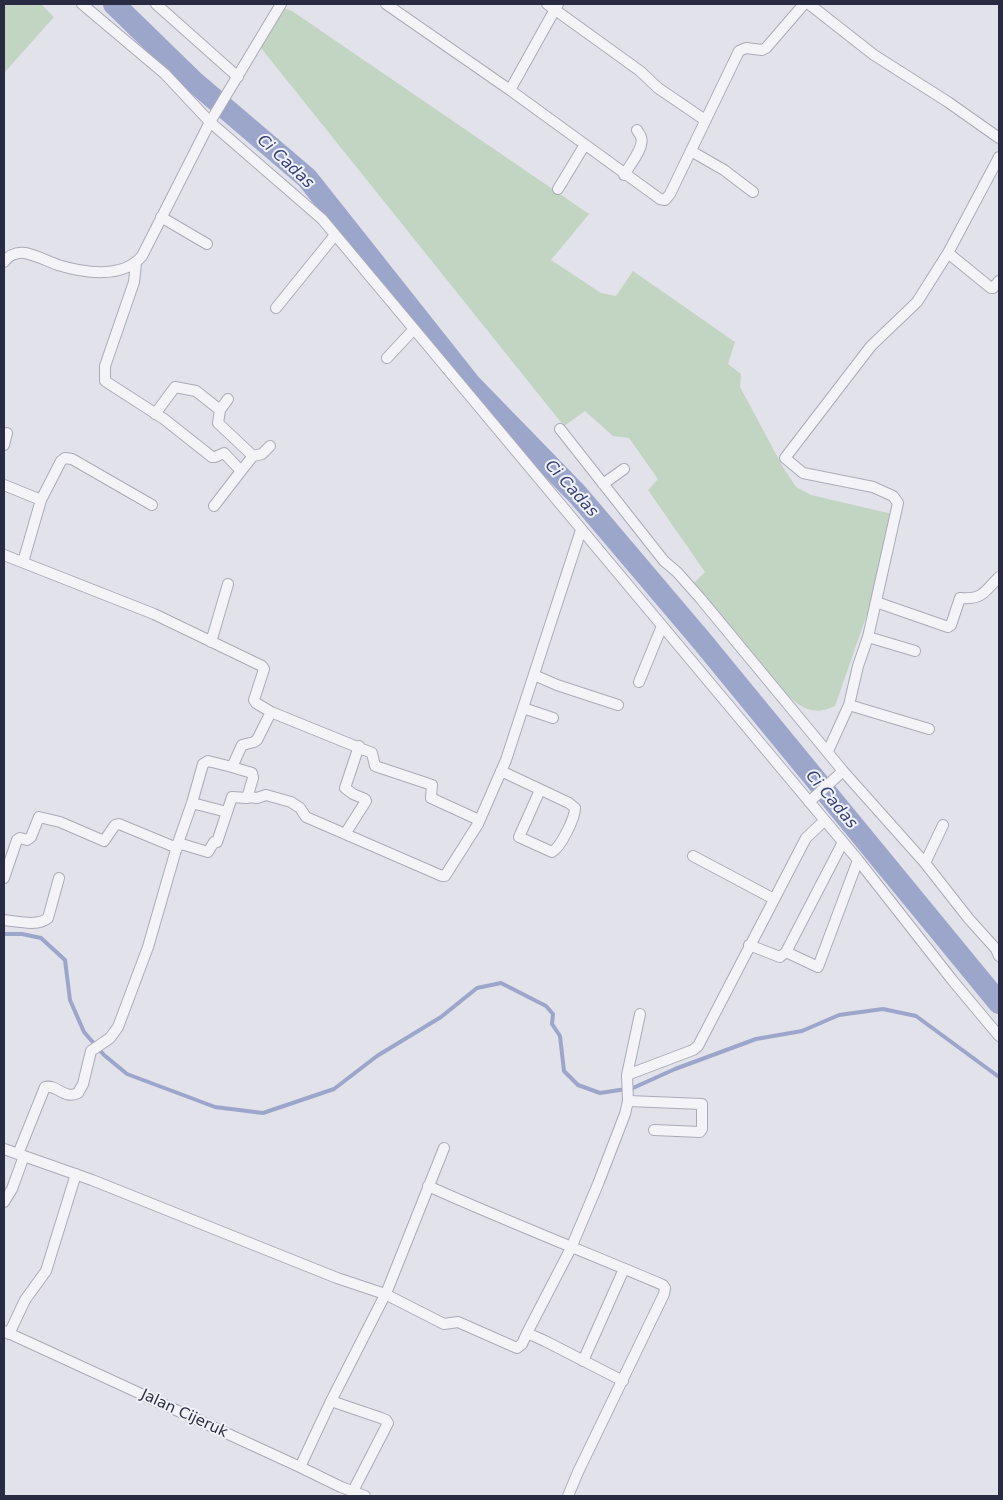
<!DOCTYPE html>
<style>
body{margin:0}
#map{position:relative;width:1003px;height:1500px;overflow:hidden;background:#e1e2ea;font-family:"DejaVu Sans",sans-serif}
canvas{display:block}
.frame{position:absolute;inset:0;border:5px solid #292b42;pointer-events:none}
</style>
<div id="map">
<canvas width="1003" height="1500"></canvas>
<div class="frame"></div>
</div>
<script>
const ctx = document.querySelector('canvas').getContext('2d');
ctx.lineJoin = 'round';
function fill(path, color) { ctx.fillStyle = color; ctx.fill(path, 'evenodd'); }
function strokePath(path, color, width, dash) { ctx.strokeStyle = color; ctx.lineWidth = width; ctx.lineCap = dash ? 'butt' : 'round'; ctx.setLineDash(dash || []); ctx.stroke(path); }
function drawText(font, color, halo, rows, align = 'center') {
  ctx.font = font + ' "DejaVu Sans",sans-serif'; ctx.lineWidth = 4; ctx.setLineDash([]); ctx.textBaseline = 'middle'; ctx.strokeStyle = halo; ctx.fillStyle = color; for (const [text, x, y, turn = 0] of rows) {
    ctx.save(); ctx.translate(x, y); ctx.rotate((+turn || 0) * Math.PI / 180); ctx.textAlign = isNaN(turn) ? turn : align; if (halo) ctx.strokeText(text, 0, 0); ctx.fillText(text, 0, 0); ctx.restore();
  }
}
const green = new Path2D(`
 M4,4H41L54,17L4,73Z
 M283,8L292,11L589,214L551,260L601,293L616,296L633,271L735,342L728,364L741,374L740,387L784,469L796,487L811,495L892,514L872,600L835,706C811,718 798,705 781,689L693,584L705,572L648,490L658,479L629,438L613,436L585,411L564,426L261,48Z`);
const stream = new Path2D(`
 M4,934H22L41,938L65,960L70,1000L84,1032L104,1055L127,1074L215,1107L263,1113L334,1089L377,1056L441,1017L477,988L501,983L546,1006L553,1014L552,1024L560,1036L564,1071L578,1085L600,1093L633,1088L675,1069L756,1039L802,1031L839,1015L883,1009L916,1016L999,1077`);
const river = new Path2D(`
 M114,4L192,80L307,178L471,385L578,495L701,640L999,1003`);
const street = new Path2D(`
 M82,4L165,74L210,122L322,219L858,860L953,981L999,1036
 M156,4L238,77
 M386,4L510,90L558,4
 M547,4L640,71L658,88L705,120
 M809,4L874,55L948,102L999,138
 M510,90L660,199L665,200L670,194L739,51L746,48L762,50L766,48L804,4
 M691,151L724,170L753,192
 M624,175C629,166 645,147 641,137C640,134 638,132 637,130
 M558,189L584,146
 M161,217L207,244
 M948,253L991,288H993L999,281
 M4,262C9,255 16,252 25,253C36,255 47,261 58,265C84,273 123,279 142,256L210,122L281,4
 M136,263L134,282L105,366V381L164,419L212,457H215L224,453L241,471L214,506
 M276,308L335,235
 M387,358L414,329
 M228,399L220,410L218,423L253,456
 M155,414L175,387L196,391L220,410
 M560,429L664,561L677,572L700,598L843,771L925,863L969,919L996,949L999,956
 M4,445L7,433
 M241,471L253,456L262,454L270,446
 M603,484L624,469
 M4,485L41,500L23,562
 M41,500L61,461L65,458L72,459L152,505
 M4,555L154,614L262,666L264,669L254,700L256,703L271,712L257,740L254,742L242,745L232,767L208,761L203,764L192,803L178,843L148,947L118,1027L110,1038L91,1051L83,1084L78,1093C64,1100 57,1084 45,1087L18,1154
 M876,602L948,627L951,625L960,598C983,600 985,591 999,577
 M868,637L915,651
 M211,642L228,584
 M534,675L557,685L618,705
 M639,682L662,626
 M849,705L929,729
 M523,708L553,718
 M271,712L372,753L375,766L432,785L431,798L479,820
 M828,751L849,705L858,666L868,637L898,503L893,496L873,487L803,473L785,458L871,346L917,302L948,253L999,157
 M501,771L569,803L575,808C575,818 561,847 552,852L519,837L540,790
 M248,797L257,798L266,795L291,802L300,808L306,817L442,876H445L478,824L506,760L581,530
 M809,802L843,771
 M192,803L227,812
 M345,834L366,801L365,799L353,794L345,788L359,746
 M178,843L208,852L214,842H217L232,797L247,798L253,778L252,773L232,767
 M693,856L774,899
 M925,863L943,825
 M4,878L17,840L20,838L27,840L31,837L39,817L60,822L104,841L115,825L119,824L177,848
 M4,920C16,921 38,927 48,918L59,878
 M749,945L780,957L786,952L818,967L858,860
 M786,952L843,842
 M627,1075L693,1050L698,1046L806,838L824,821
 M628,1101L702,1104V1129L700,1132L654,1130
 M4,1149L92,1180L337,1278L385,1294L444,1324L458,1322L517,1348L522,1344L527,1333
 M428,1186C506,1221 585,1252 663,1285L665,1288L664,1294L578,1472L568,1496
 M4,1202L12,1189L24,1156
 M4,1331L300,1467L341,1487L365,1496
 M9,1334L25,1300L46,1271L76,1174
 M583,1361L624,1269
 M623,1381L545,1341L527,1333L571,1248L598,1184L625,1114L628,1101L627,1075L640,1014
 M331,1401L381,1418L386,1420L388,1423L353,1491
 M300,1467L330,1403L387,1291L444,1148`);
const streetNames = [
 ["Jalan Cijeruk",184,1414,25]
];
const waterNames = [
 ["Ci Cadas",285,162,43],
 ["Ci Cadas",571,489,48],
 ["Ci Cadas",831,800,50]
];
fill(green, '#c2d4c2');
strokePath(stream, '#9ca6ca', 4);
strokePath(river, '#9ca6ca', 22);
strokePath(street, '#aaabb8', 12);
strokePath(street, '#f4f4f8', 10);
drawText('15px', '#292b42', '#f1f2f7', streetNames);
drawText('italic 16px', '#323e77', '#f1f2f7', waterNames);
</script>
